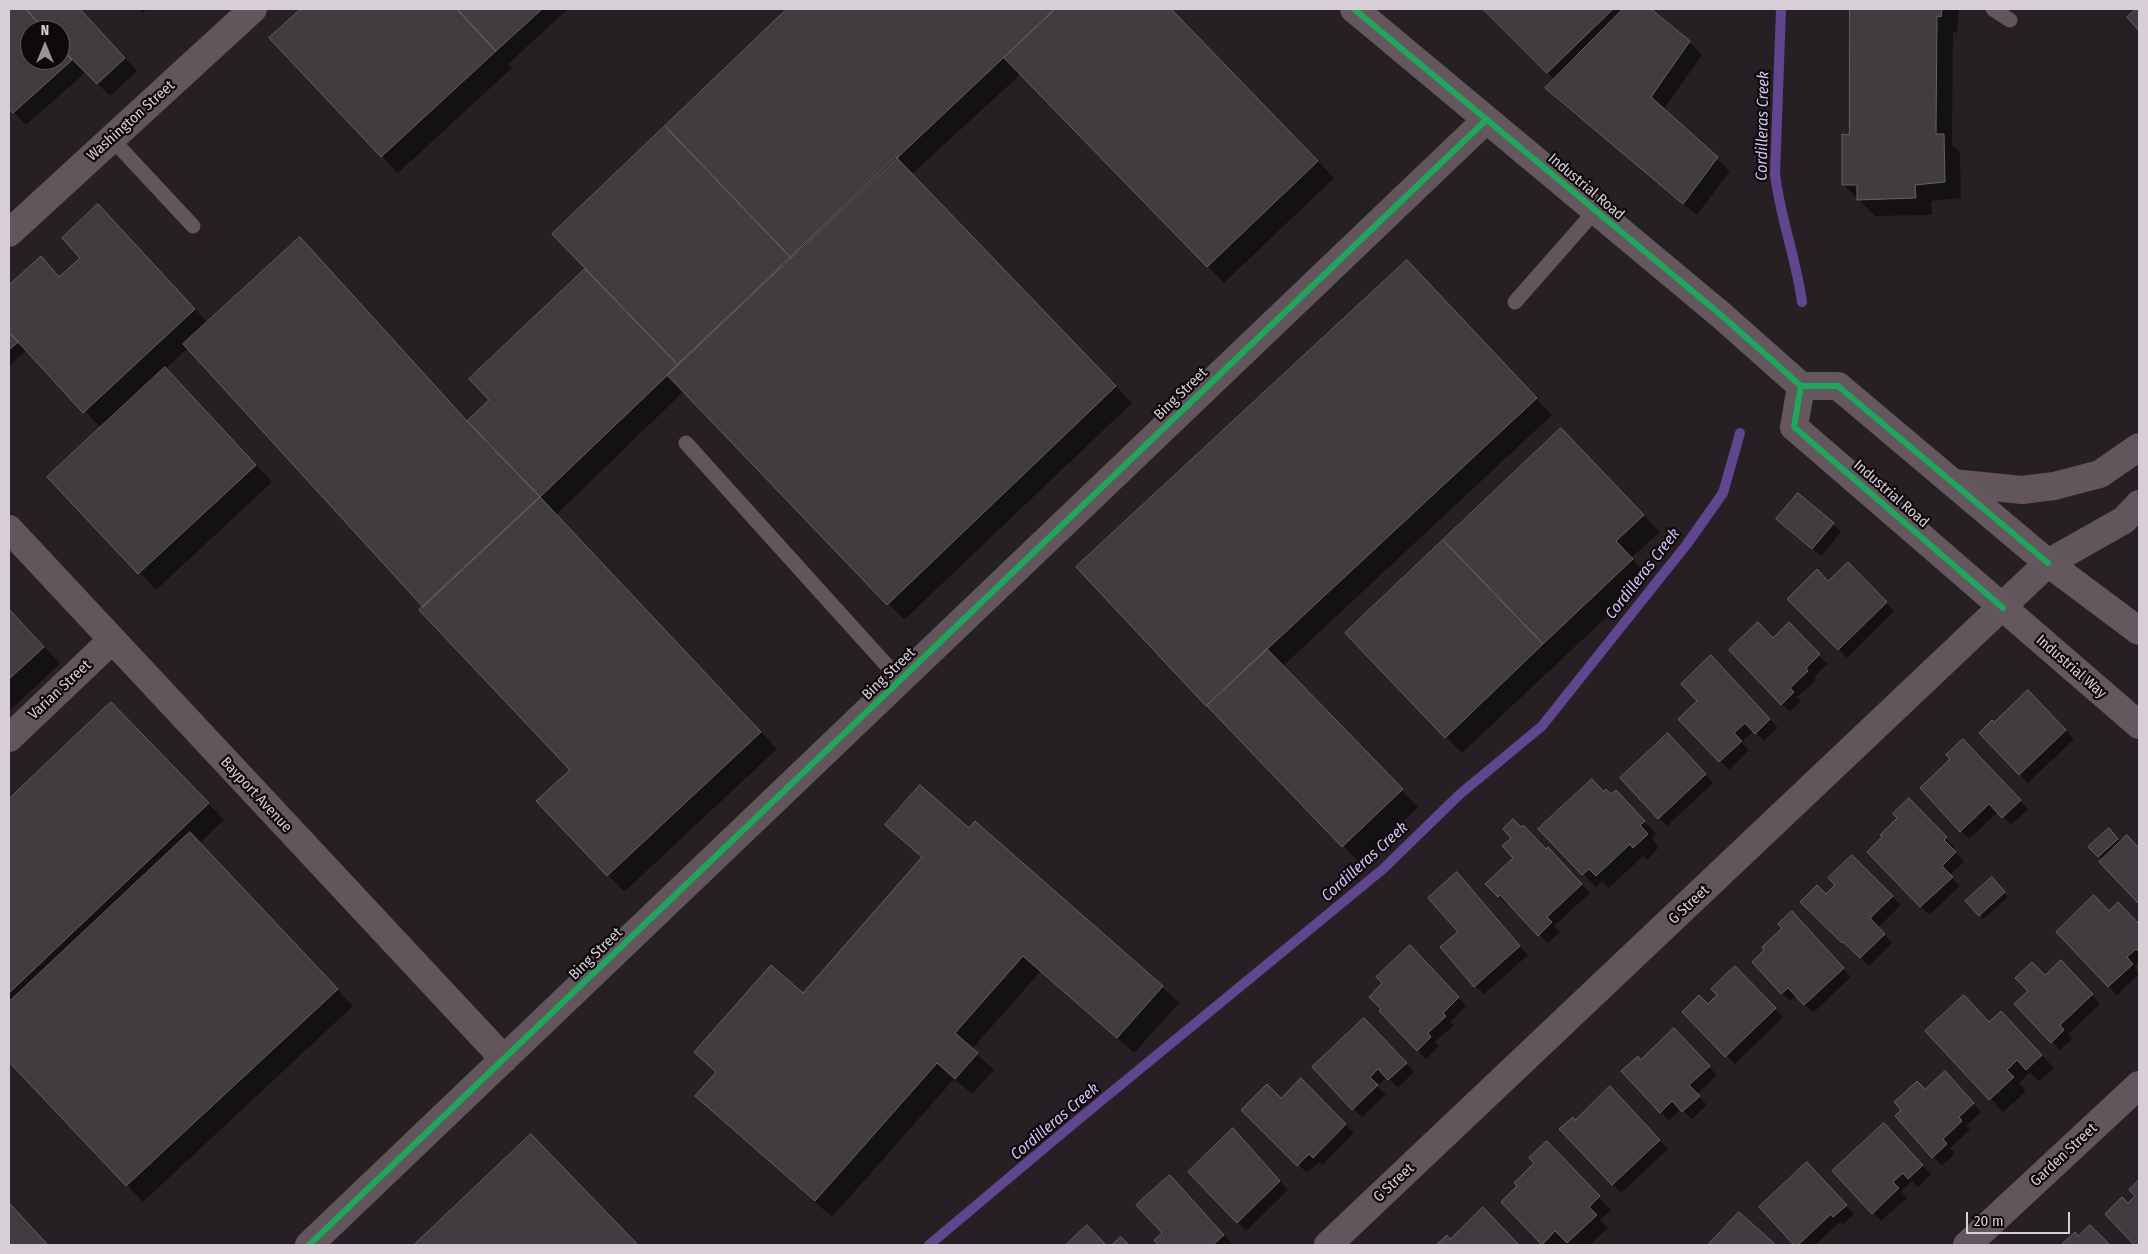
<!DOCTYPE html>
<style>
body{margin:0}
#map{position:relative;width:2148px;height:1254px;overflow:hidden;background:#262025;font-family:"Fira Sans Condensed",sans-serif}
canvas{display:block}
.frame{position:absolute;inset:0;border:10px solid #d7cfd5;pointer-events:none}
.north{position:absolute;left:20px;top:20px;width:50px;height:50px;box-sizing:border-box;background:#0e090d;border:1px solid #5e585d;border-radius:50%;rotate:0deg;font-size:14px;font-weight:700;line-height:20px;text-align:center;color:#d7cfd5}
.north::after{content:'';display:block;margin:auto;width:18px;height:22px;background:#999297;clip-path:polygon(50% 0,100% 100%,50% 72%,0 100%)}
.scale{position:absolute;left:1966px;top:1212px;width:104px;height:22px;box-sizing:border-box;border:2px solid #d7cfd5;border-top:0;padding-left:6px;font-size:15px;line-height:18px;white-space:nowrap;color:#d7cfd5;-webkit-text-stroke:4px #0e090d;paint-order:stroke}
</style>
<div id="map">
<canvas width="2148" height="1254"></canvas>
<div class="frame"></div>
<div class="north">N</div>
<div class="scale">20 m</div>
</div>
<script>
const ctx = document.querySelector('canvas').getContext('2d');
ctx.lineJoin = 'round';
function fill(path, color) { ctx.fillStyle = color; ctx.fill(path, 'evenodd'); }
function strokePath(path, color, width, dash) { ctx.strokeStyle = color; ctx.lineWidth = width; ctx.lineCap = dash ? 'butt' : 'round'; ctx.setLineDash(dash || []); ctx.stroke(path); }
function drawText(font, color, halo, rows, align = 'center') {
  ctx.font = font + ' "Fira Sans Condensed",sans-serif'; ctx.lineWidth = 4.5; ctx.setLineDash([]); ctx.textBaseline = 'middle'; ctx.strokeStyle = halo; ctx.fillStyle = color; for (const [text, x, y, turn = 0] of rows) {
    ctx.save(); ctx.translate(x, y); ctx.rotate((+turn || 0) * Math.PI / 180); ctx.textAlign = isNaN(turn) ? turn : align; if (halo) ctx.strokeText(text, 0, 0); ctx.fillText(text, 0, 0); ctx.restore();
  }
}
const shadow = new Path2D(`
 M9,9H79L137,71L110,96L86,72L26,125L9,107ZM30,30H60V60H30Z
 M139,9H147L143,13Z
 M303,9H568L508,64L512,68L398,173L271,38Z
 M789,9H1170L1334,178L1224,283L1021,74L912,174L1132,403L904,620L684,391L556,515L777,749L624,892L608,875L572,770L188,348L165,369L272,482L156,590L49,477L101,428L27,350L9,366V287L41,258L60,278L114,222L208,323L468,422L491,400L471,379L587,269L554,234Z
 M1485,9H1649L1689,42L1702,55L1663,110L1730,171L1697,215L1559,101L1547,88L1555,80Z
 M1851,9H1959L1957,33L1953,32L1952,145L1960,152L1961,198L1931,201L1932,215L1875,216L1843,184L1851,136Z
 M1423,278L1552,415L1283,666L1418,807L1360,863L1078,568Z
 M1578,447L1660,532L1631,558L1649,577L1462,753L1446,737Z
 M1778,519L1833,524L1841,532L1821,556Z
 M1848,563L1894,611L1847,658L1789,599L1828,583Z
 M9,609L60,664L9,711Z
 M1789,624L1828,664L1814,677L1816,680L1797,697L1801,701L1790,712L1782,704L1773,639Z
 M1719,666L1778,728L1764,741L1754,730L1742,742L1749,750L1729,770L1680,719L1699,701Z
 M2028,691L2074,739L2028,783L1980,733L1994,724Z
 M111,704L224,820L200,843L353,1006L143,1202L9,1060V801Z
 M1676,743L1713,783L1667,826L1659,818Z
 M1972,749L2028,809L2011,825L1998,812L1969,839L1961,831Z
 M1604,793L1628,804L1656,834L1652,839L1659,847L1647,860L1643,856L1609,888L1602,881L1596,887L1540,829Z
 M1909,800L1954,847L1952,849L1964,862L1950,875L1960,886L1929,915L1869,852L1899,818Z
 M969,830L1162,987L1179,1003L1134,1053L1041,971L972,1049L994,1070L972,1094L954,1079L832,1217L713,1112L803,994L923,858L904,841Z
 M2109,830L2121,843L2127,837L2139,849V902L2101,862L2103,860L2090,847Z
 M1548,849L1590,893L1554,926L1560,932L1548,943L1509,903L1507,905L1487,884Z
 M1852,856L1901,905L1878,928L1892,943L1869,966L1852,949L1851,951L1802,902L1826,895L1836,885Z
 M1991,879L2008,897L1983,919L1967,901Z
 M1465,882L1528,955L1484,994L1475,986L1460,932Z
 M2118,903L2139,925V962L2135,966L2139,974L2117,995L2057,932L2109,912Z
 M1800,922L1851,977L1813,1013L1797,996L1790,1001L1782,993Z
 M1418,955L1466,1006L1450,1022L1454,1025L1435,1042L1439,1046L1426,1059L1380,1011Z
 M1735,968L1783,1017L1735,1064L1684,1012L1708,1006L1719,995Z
 M2069,970L2100,1004L2068,1034L2072,1039L2060,1050L2015,1004L2045,977Z
 M1989,1023L2013,1025L2054,1068L2039,1081L2030,1072L2019,1083L2026,1091L2003,1112L1927,1031Z
 M1373,1028L1414,1072L1398,1088L1387,1077L1377,1086L1386,1094L1362,1117L1353,1109Z
 M1682,1038L1717,1075L1697,1094L1707,1105L1692,1119L1681,1109L1669,1121L1623,1071Z
 M1301,1080L1354,1133L1322,1165L1319,1162L1307,1173L1243,1110L1281,1100Z
 M1953,1081L1981,1112L1966,1126L1970,1130L1950,1148L1955,1153L1942,1166L1896,1116L1925,1090Z
 M1619,1097L1668,1149L1621,1193L1561,1129Z
 M1892,1133L1931,1174L1918,1187L1912,1181L1901,1191L1907,1198L1881,1221L1873,1213Z
 M531,1136L637,1245H416Z
 M1241,1138L1288,1190L1246,1231L1189,1172Z
 M1559,1155L1611,1210L1600,1220L1608,1228L1590,1245H1571L1569,1243L1567,1245H1544L1503,1202Z
 M1815,1172L1854,1214L1843,1225L1840,1222L1815,1245H1796L1761,1207Z
 M2139,1182V1245H2136L2106,1214L2128,1205L2137,1196L2131,1190Z
 M1178,1185L1232,1244L1230,1245H1160L1156,1241L1164,1233Z
 M9,1204L47,1245H9Z
 M1739,1213L1774,1245H1710Z
 M1492,1218L1518,1245H1438L1447,1237L1450,1240Z`);
const stream = new Path2D(`
 M1781,9L1775,174C1780,217 1796,258 1802,302
 M929,1245L1073,1124L1383,869L1460,794L1542,726L1687,544L1723,493L1740,433`);
const building = new Path2D(`
 M9,9H26L45,30H30V60H60V47L72,60L13,113L9,109Z
 M26,9H80L125,58L97,84L60,47V30H45Z
 M301,9H457L496,51L381,157L269,38Z
 M457,9H542L496,51Z
 M787,9H1055L791,258L665,126Z
 M1055,9H1171L1318,161L1207,267L1004,58Z
 M1483,9H1613L1547,73Z
 M1623,9H1651L1690,41L1651,97L1718,157L1683,204L1545,88Z
 M1850,9H1942L1941,17L1937,16L1936,134H1944L1945,182L1915,185L1916,198L1857,200V185H1842V134L1849,135Z
 M2137,9H2139V31L2127,17Z
 M665,126L791,258L678,365L552,234Z
 M896,157L1116,386L887,605L667,375Z
 M98,204L195,309L83,413L9,332V285L41,256L59,277L80,258L62,238Z
 M300,237L467,421L540,497L423,607L183,344Z
 M1407,260L1537,398L1206,706L1076,567Z
 M585,269L678,365L540,497L467,421L489,400L469,379Z
 M9,332L18,342L9,350Z
 M165,367L256,465L138,574L47,477Z
 M1561,428L1644,515L1616,541L1633,559L1543,644L1443,540Z
 M1798,493L1834,523L1812,549L1776,519Z
 M540,497L761,732L607,876L536,801L570,770L419,610Z
 M1443,540L1543,644L1445,738L1345,633Z
 M1848,562L1887,602L1838,650L1787,599L1817,569L1828,581Z
 M9,609L44,647L9,679Z
 M1758,622L1773,638L1789,622L1820,654L1806,668L1808,671L1790,688L1794,692L1781,705L1729,650Z
 M1267,649L1403,789L1342,847L1207,706Z
 M1711,655L1770,719L1755,734L1745,723L1734,733L1742,741L1719,762L1678,719L1697,701L1681,684Z
 M2028,690L2066,730L2019,775L1979,733L1992,720L1994,722Z
 M111,702L209,803L9,993V799Z
 M1668,733L1706,774L1658,819L1620,778Z
 M1963,739L2021,800L2002,818L1989,804L1960,832L1920,788L1950,759L1946,755Z
 M1592,779L1604,792L1606,789L1611,794L1616,790L1645,821L1640,825L1648,834L1633,848L1630,844L1596,876L1589,869L1582,875L1538,829Z
 M920,785L969,828L975,821L1163,986L1117,1038L1023,956L955,1033L978,1053L955,1079L937,1063L815,1201L695,1096L716,1072L694,1052L771,965L803,993L922,857L885,825Z
 M1909,798L1947,837L1944,840L1956,852L1942,866L1953,877L1920,907L1867,852L1882,837L1880,835L1897,818L1893,814Z
 M1513,819L1521,827L1523,825L1546,849L1548,847L1582,884L1547,917L1552,922L1538,936L1500,895L1498,897L1485,884L1513,858L1502,846L1511,838L1503,829Z
 M2109,828L2118,839L2098,857L2088,847Z
 M190,832L338,989L126,1186L9,1062V1002Z
 M2127,835L2139,848V904L2099,862Z
 M1852,855L1893,896L1870,918L1885,934L1860,958L1843,942L1842,943L1800,902L1817,885L1826,894L1835,885L1828,878Z
 M1457,872L1520,946L1474,987L1440,947L1458,932L1428,898Z
 M1992,877L2005,892L1979,916L1965,901Z
 M2094,895L2109,911L2118,902L2139,924V952L2136,949L2127,957L2133,964L2108,987L2056,932Z
 M1792,911L1844,968L1804,1005L1788,988L1781,994L1752,962L1764,950L1762,947L1782,928L1778,924Z
 M1410,945L1459,997L1443,1013L1446,1016L1428,1033L1431,1037L1417,1051L1379,1011L1381,1009L1369,997L1382,983L1376,977Z
 M2061,960L2093,994L2060,1025L2064,1030L2051,1043L2014,1004L2028,991L2015,978L2032,962L2045,975Z
 M1735,966L1776,1008L1725,1057L1682,1012L1699,995L1708,1004L1717,995L1711,989Z
 M1964,995L1989,1022L2001,1011L2042,1055L2026,1070L2017,1060L2007,1070L2014,1077L1989,1100L1925,1031Z
 M1364,1018L1407,1063L1388,1080L1378,1069L1370,1077L1378,1085L1352,1110L1312,1067Z
 M1674,1028L1710,1066L1689,1085L1700,1096L1682,1112L1672,1101L1660,1113L1621,1071L1638,1056L1640,1060Z
 M1945,1071L1974,1103L1959,1117L1962,1121L1943,1139L1947,1144L1932,1158L1895,1116L1901,1110L1894,1102L1917,1081L1925,1089Z
 M1301,1078L1346,1124L1313,1158L1309,1154L1297,1166L1241,1110L1267,1084L1281,1098Z
 M1610,1086L1660,1140L1612,1185L1559,1129L1573,1117L1575,1120Z
 M1884,1123L1923,1165L1908,1179L1903,1173L1893,1182L1899,1188L1872,1214L1832,1171Z
 M1233,1128L1280,1181L1237,1223L1188,1172Z
 M531,1134L638,1245H414Z
 M1547,1141L1600,1196L1589,1207L1597,1215L1567,1243L1555,1231L1542,1245L1501,1202L1517,1186L1514,1183L1534,1163L1529,1158Z
 M1807,1162L1847,1205L1833,1217L1831,1214L1798,1245H1794L1759,1207Z
 M1170,1175L1224,1235L1213,1245H1158L1154,1240L1162,1233L1136,1205Z
 M2139,1180V1245H2134L2105,1214L2122,1197L2128,1203L2135,1196L2129,1190Z
 M9,1203L48,1245H9Z
 M1483,1207L1519,1245H1436L1447,1235L1450,1239Z
 M1739,1212L1776,1245H1708Z
 M1087,1225L1106,1245H1066Z
 M2090,1225L2110,1245H2061L2075,1232L2078,1236Z
 M1121,1237L1129,1245H1112Z`);
const service = new Path2D(`
 M1993,9L2010,20
 M111,138L193,226
 M1515,302L1595,211
 M686,443L900,680`);
const minor = new Path2D(`
 M9,233L253,9
 M1953,483L2022,490L2054,486L2100,474L2139,447
 M9,529L504,1059
 M9,738L111,641
 M309,1245L1486,120
 M1328,1245L2048,563L2124,520L2139,504
 M1967,1245L2139,1085`);
const secondary = new Path2D(`
 M1354,9L1721,315L1801,386H1838L2048,563L2139,631
 M1801,386L1794,427L2139,725`);
const cycleway = new Path2D(`
 M1354,9L1721,315L1801,386H1838L2048,563
 M1801,386L1794,427L2003,608
 M309,1245L1486,120`);
const streetNames = [
 ["Washington Street",131,121,-42],
 ["Industrial Road",1586,187,40],
 ["Bing Street",1181,394,-44],
 ["Industrial Road",1891,494,41],
 ["Industrial Way",2071,667,41],
 ["Bing Street",889,674,-44],
 ["Varian Street",60,690,-43],
 ["Bayport Avenue",256,795,47],
 ["G Street",1689,905,-43],
 ["Bing Street",596,954,-44],
 ["Garden Street",2064,1155,-43],
 ["G Street",1394,1183,-43]
];
const waterNames = [
 ["Cordilleras Creek",1763,126,-89],
 ["Cordilleras Creek",1643,574,-52],
 ["Cordilleras Creek",1365,862,-42],
 ["Cordilleras Creek",1055,1122,-40]
];
fill(shadow, '#0007');
strokePath(stream, '#60468f', 10);
fill(building, '#403c40');
strokePath(building, '#656165', 1);
strokePath(service, '#62555b', 15);
strokePath(minor, '#62555b', 28);
strokePath(secondary, '#64575d', 28);
strokePath(cycleway, '#20a55d', 6);
drawText('15px', '#d7cfd5', '#0e090d', streetNames);
drawText('italic 16px', '#d1c4f1', '#0e090d', waterNames);
</script>
